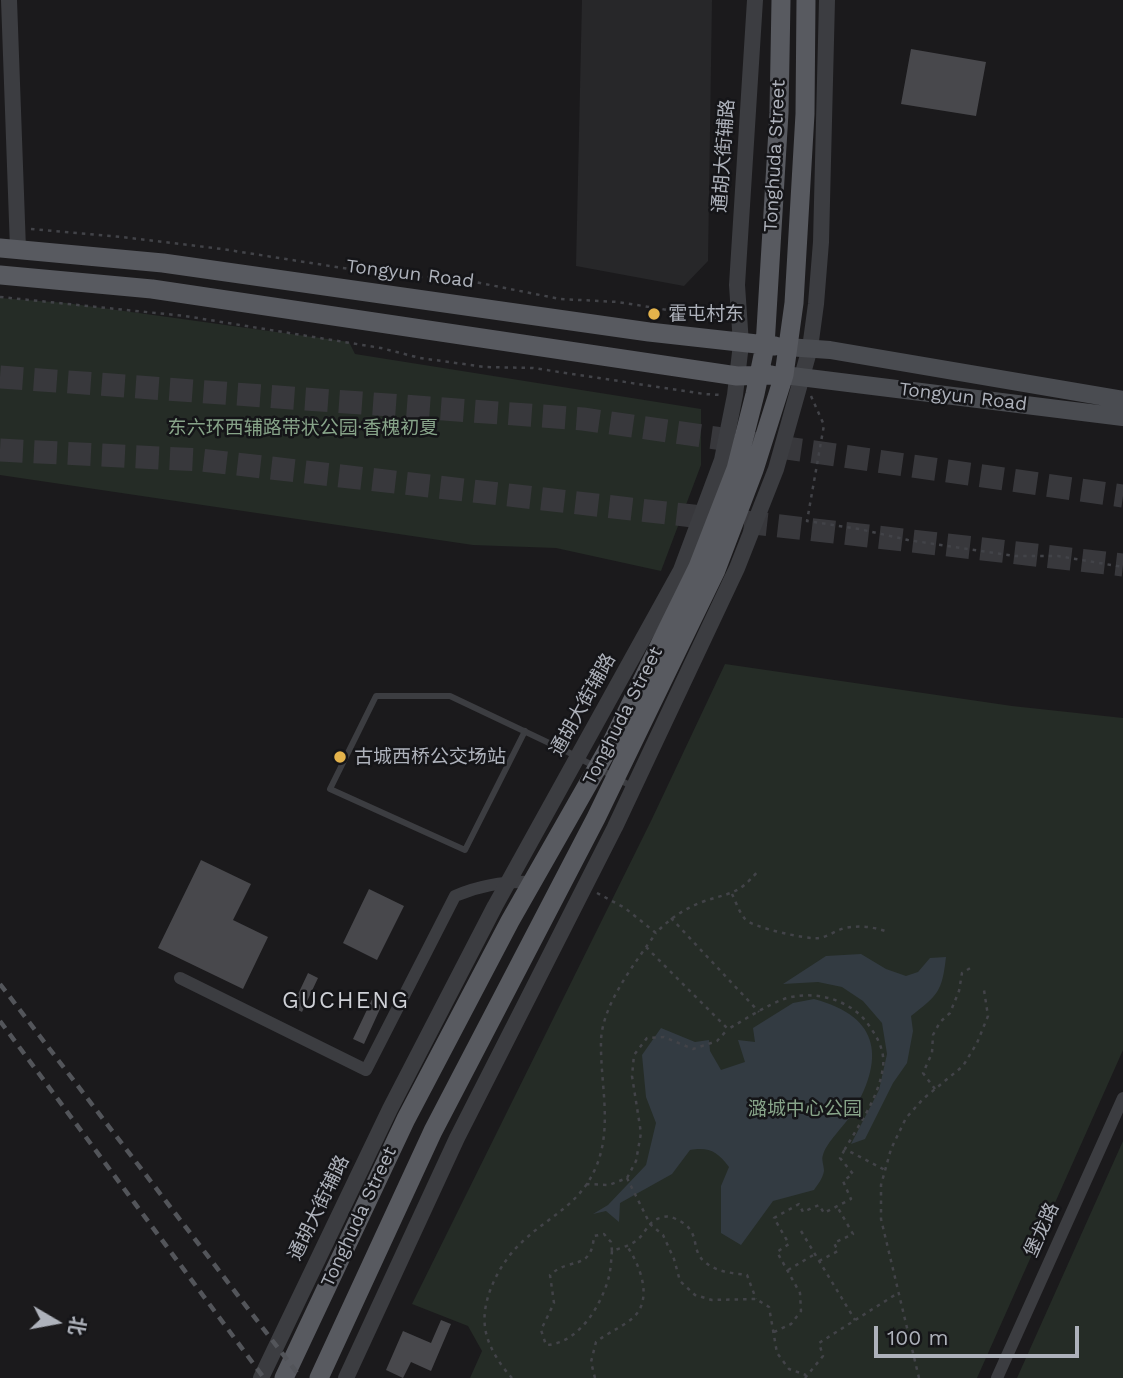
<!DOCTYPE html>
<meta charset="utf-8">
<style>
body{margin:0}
#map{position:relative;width:1123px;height:1378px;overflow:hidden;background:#1b1a1c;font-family:"Work Sans","Noto Sans SC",sans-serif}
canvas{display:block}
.north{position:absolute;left:21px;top:1287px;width:70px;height:70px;-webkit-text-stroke:5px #151518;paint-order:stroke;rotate:100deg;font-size:19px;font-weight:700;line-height:28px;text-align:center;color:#aeb2bb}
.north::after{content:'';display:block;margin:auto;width:24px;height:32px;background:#aeb2bb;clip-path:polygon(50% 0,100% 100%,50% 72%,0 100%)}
.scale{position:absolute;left:874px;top:1326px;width:205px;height:32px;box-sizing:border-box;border:4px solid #aeb2bb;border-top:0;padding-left:9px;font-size:21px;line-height:24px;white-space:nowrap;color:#aeb2bb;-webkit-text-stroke:5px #151518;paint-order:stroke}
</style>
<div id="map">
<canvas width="1123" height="1378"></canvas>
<div class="north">北</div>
<div class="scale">100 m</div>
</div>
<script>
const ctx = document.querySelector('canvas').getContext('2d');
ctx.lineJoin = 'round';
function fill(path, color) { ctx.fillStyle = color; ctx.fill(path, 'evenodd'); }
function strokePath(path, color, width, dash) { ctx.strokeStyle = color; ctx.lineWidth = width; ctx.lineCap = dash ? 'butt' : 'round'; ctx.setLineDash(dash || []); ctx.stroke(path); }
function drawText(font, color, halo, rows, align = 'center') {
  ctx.font = font + ' "Work Sans","Noto Sans SC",sans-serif'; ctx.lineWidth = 5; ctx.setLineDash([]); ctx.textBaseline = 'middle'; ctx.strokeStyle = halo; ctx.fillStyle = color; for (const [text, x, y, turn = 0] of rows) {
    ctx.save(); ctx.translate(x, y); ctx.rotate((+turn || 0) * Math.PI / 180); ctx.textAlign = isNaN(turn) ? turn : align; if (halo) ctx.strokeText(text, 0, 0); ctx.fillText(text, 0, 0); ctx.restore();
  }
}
const built = new Path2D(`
 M582,0H712L708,261L684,286L576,266Z`);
const green = new Path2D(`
 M0,298L66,303L349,342L355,354L701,409V465L661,571L556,548L473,545L0,475Z
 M725,664L1012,706L1123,718V1050L977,1378H470L482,1351L468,1326L412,1304L651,821Z
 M1123,1141V1378H1017Z`);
const water = new Path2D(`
 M861,954L886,969L906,976L918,972L930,958L946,957C942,992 938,995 911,1016L913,1031L907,1063L893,1083L865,1139L851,1144L879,1090L887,1054L882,1023L863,1001L842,987L818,982L783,984L826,956Z
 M814,999C882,1017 885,1060 851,1115C844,1126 826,1143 823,1155C821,1159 824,1166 824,1171C823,1178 818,1184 814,1190L773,1201L741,1245L721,1233V1186L729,1167C717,1151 709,1147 690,1150L672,1174L620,1203L619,1222L606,1211L593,1214L608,1205L646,1165L656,1123L646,1097L642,1055L661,1028L695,1042L709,1040L710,1051L721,1070L745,1062L738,1040L755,1042L753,1028L793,1003Z`);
const building = new Path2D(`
 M911,49L986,62L976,116L901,104Z
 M201,860L251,884L233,920L268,937L243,989L158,948Z
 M369,889L404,906L377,960L343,943Z
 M308,973L318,978L302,1012L292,1007Z
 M375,993L385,998L364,1044L353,1039Z
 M441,1320L451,1324L431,1371L411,1362L403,1378L386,1370L403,1331L431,1343Z`);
const motorwayTunnel = new Path2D(`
 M0,377L583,419L1123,496
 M0,450L201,460L1123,565`);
const path = new Path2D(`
 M31,229L122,237L222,249L400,277H450L560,299L618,302L724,319
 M0,297L185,316L381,348L420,358L485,367L533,368L704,394L721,395
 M811,396L824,425L807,521L859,529L908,540L1015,556H1058L1123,567
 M597,893L625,908L656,933C669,919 684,909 702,902C730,892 737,896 758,871
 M732,894C736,902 739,912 745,919C751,927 807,940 819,938C828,937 836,930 845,928C860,925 874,927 888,932
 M671,918L759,1012
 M646,947L728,1029C746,1019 765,1006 784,999C815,989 853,1000 870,1027C878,1038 885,1052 883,1067C879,1097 860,1123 845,1149L885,1170
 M935,1089L923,1073L932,1053L933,1035L940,1022L950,1013L959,991L962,973L972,967
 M627,1178L650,1224L663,1235L674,1259L680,1281L695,1295L712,1300L756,1299L769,1307L777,1353L789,1369L806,1375
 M586,1184L609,1185L627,1178L636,1161L641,1133L632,1076L634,1055L647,1038L664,1037L693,1049L717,1041L728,1029
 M801,1231L855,1320
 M612,1251C611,1260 611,1271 608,1280C600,1308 577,1344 546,1345L541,1330L554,1303L550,1275C571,1256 591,1272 594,1236L604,1234L611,1242L612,1251C620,1248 630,1246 637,1240C646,1233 648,1221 660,1218C666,1216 670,1216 676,1219C703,1231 689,1250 705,1262C716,1272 732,1273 747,1275L756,1299
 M819,1261L838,1251L834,1243L853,1234L838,1208
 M788,1270L815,1254
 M774,1332L791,1324L801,1311L800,1293L777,1252L789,1244L774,1218L799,1204L803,1212L819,1205L824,1213L851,1199L843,1181L853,1174L840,1158L845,1149
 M512,1378C500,1365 487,1345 485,1327C481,1298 501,1261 522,1242C549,1216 580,1205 596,1167C613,1127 600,1083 601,1041C602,1004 636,962 656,933
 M595,1378L591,1362L596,1342C606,1334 618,1329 629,1321C655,1303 641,1267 627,1246
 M805,1378L823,1356L819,1343L898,1293
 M919,1378L881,1219V1185L891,1149L906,1118L923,1099L963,1066L977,1043L988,1016L984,990`);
const service = new Path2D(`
 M525,731L465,850L330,789L376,696H450L566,751L633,787`);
const minor = new Path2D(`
 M180,978L366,1070L455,896C481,885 505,881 533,882
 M997,1378L1123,1098`);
const tertiary = new Path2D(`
 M9,0L18,249
 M261,1378L390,1109L495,906L681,570L722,460L735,395L741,344L737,285L755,0
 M346,1378L457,1138L615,827L737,568L776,469L810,348L816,304L821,242L827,0`);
const secondary = new Path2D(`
 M787,347L830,350L1123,400
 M784,375L1123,417`);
const primary = new Path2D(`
 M0,248L163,263L649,332L775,346
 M0,275L152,289L737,376L772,375
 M284,1378L406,1119L510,921L613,740L698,567L736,469L755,394L765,346L779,113L781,0
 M319,1378L433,1131L596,818L716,570L754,470L784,375L794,303L805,114L806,0`);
const rail = new Path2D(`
 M0,984L301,1378
 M0,1021L264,1378`);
const markers = [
 [654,314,7,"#e4b34b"],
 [340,757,7,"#e4b34b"]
];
const streetNames = [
 ["通胡大街辅路",724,156,-86],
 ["Tonghuda Street",775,156,-87],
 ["Tongyun Road",410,274,7],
 ["Tongyun Road",963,397,7],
 ["通胡大街辅路",583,705,-61],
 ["Tonghuda Street",623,716,-63],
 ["通胡大街辅路",319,1208,-64],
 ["Tonghuda Street",359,1217,-65],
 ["堡龙路",1042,1230,-66]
];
const poiNames = [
 ["霍屯村东",668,314],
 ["古城西桥公交场站",354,757]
];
const parkNames = [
 ["东六环西辅路带状公园·香槐初夏",303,428],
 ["潞城中心公园",805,1109]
];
const quarterNames = [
 ["GUCHENG",346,1001]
];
fill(built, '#272729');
fill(green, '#252c26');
fill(water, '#333b42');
fill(building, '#48484c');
strokePath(motorwayTunnel, '#38383c', 23, [23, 11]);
strokePath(path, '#424348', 2.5, [3.5, 5]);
strokePath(service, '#3c3d41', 6);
strokePath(minor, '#3c3d41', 12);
strokePath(tertiary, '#3c3d41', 16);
strokePath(secondary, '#4a4c51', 18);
strokePath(primary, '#585a60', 19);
strokePath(rail, '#53555a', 4.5, [9, 7]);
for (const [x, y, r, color] of markers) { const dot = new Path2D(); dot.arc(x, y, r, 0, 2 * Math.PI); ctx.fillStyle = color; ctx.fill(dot); strokePath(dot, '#151518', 2.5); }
drawText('19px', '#aeb2bb', '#151518', streetNames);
drawText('19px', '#aeb2bb', '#151518', poiNames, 'left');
drawText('19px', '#87a489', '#151518', parkNames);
ctx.letterSpacing = '2px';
drawText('23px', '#cfd1d7', '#151518', quarterNames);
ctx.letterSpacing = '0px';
</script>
